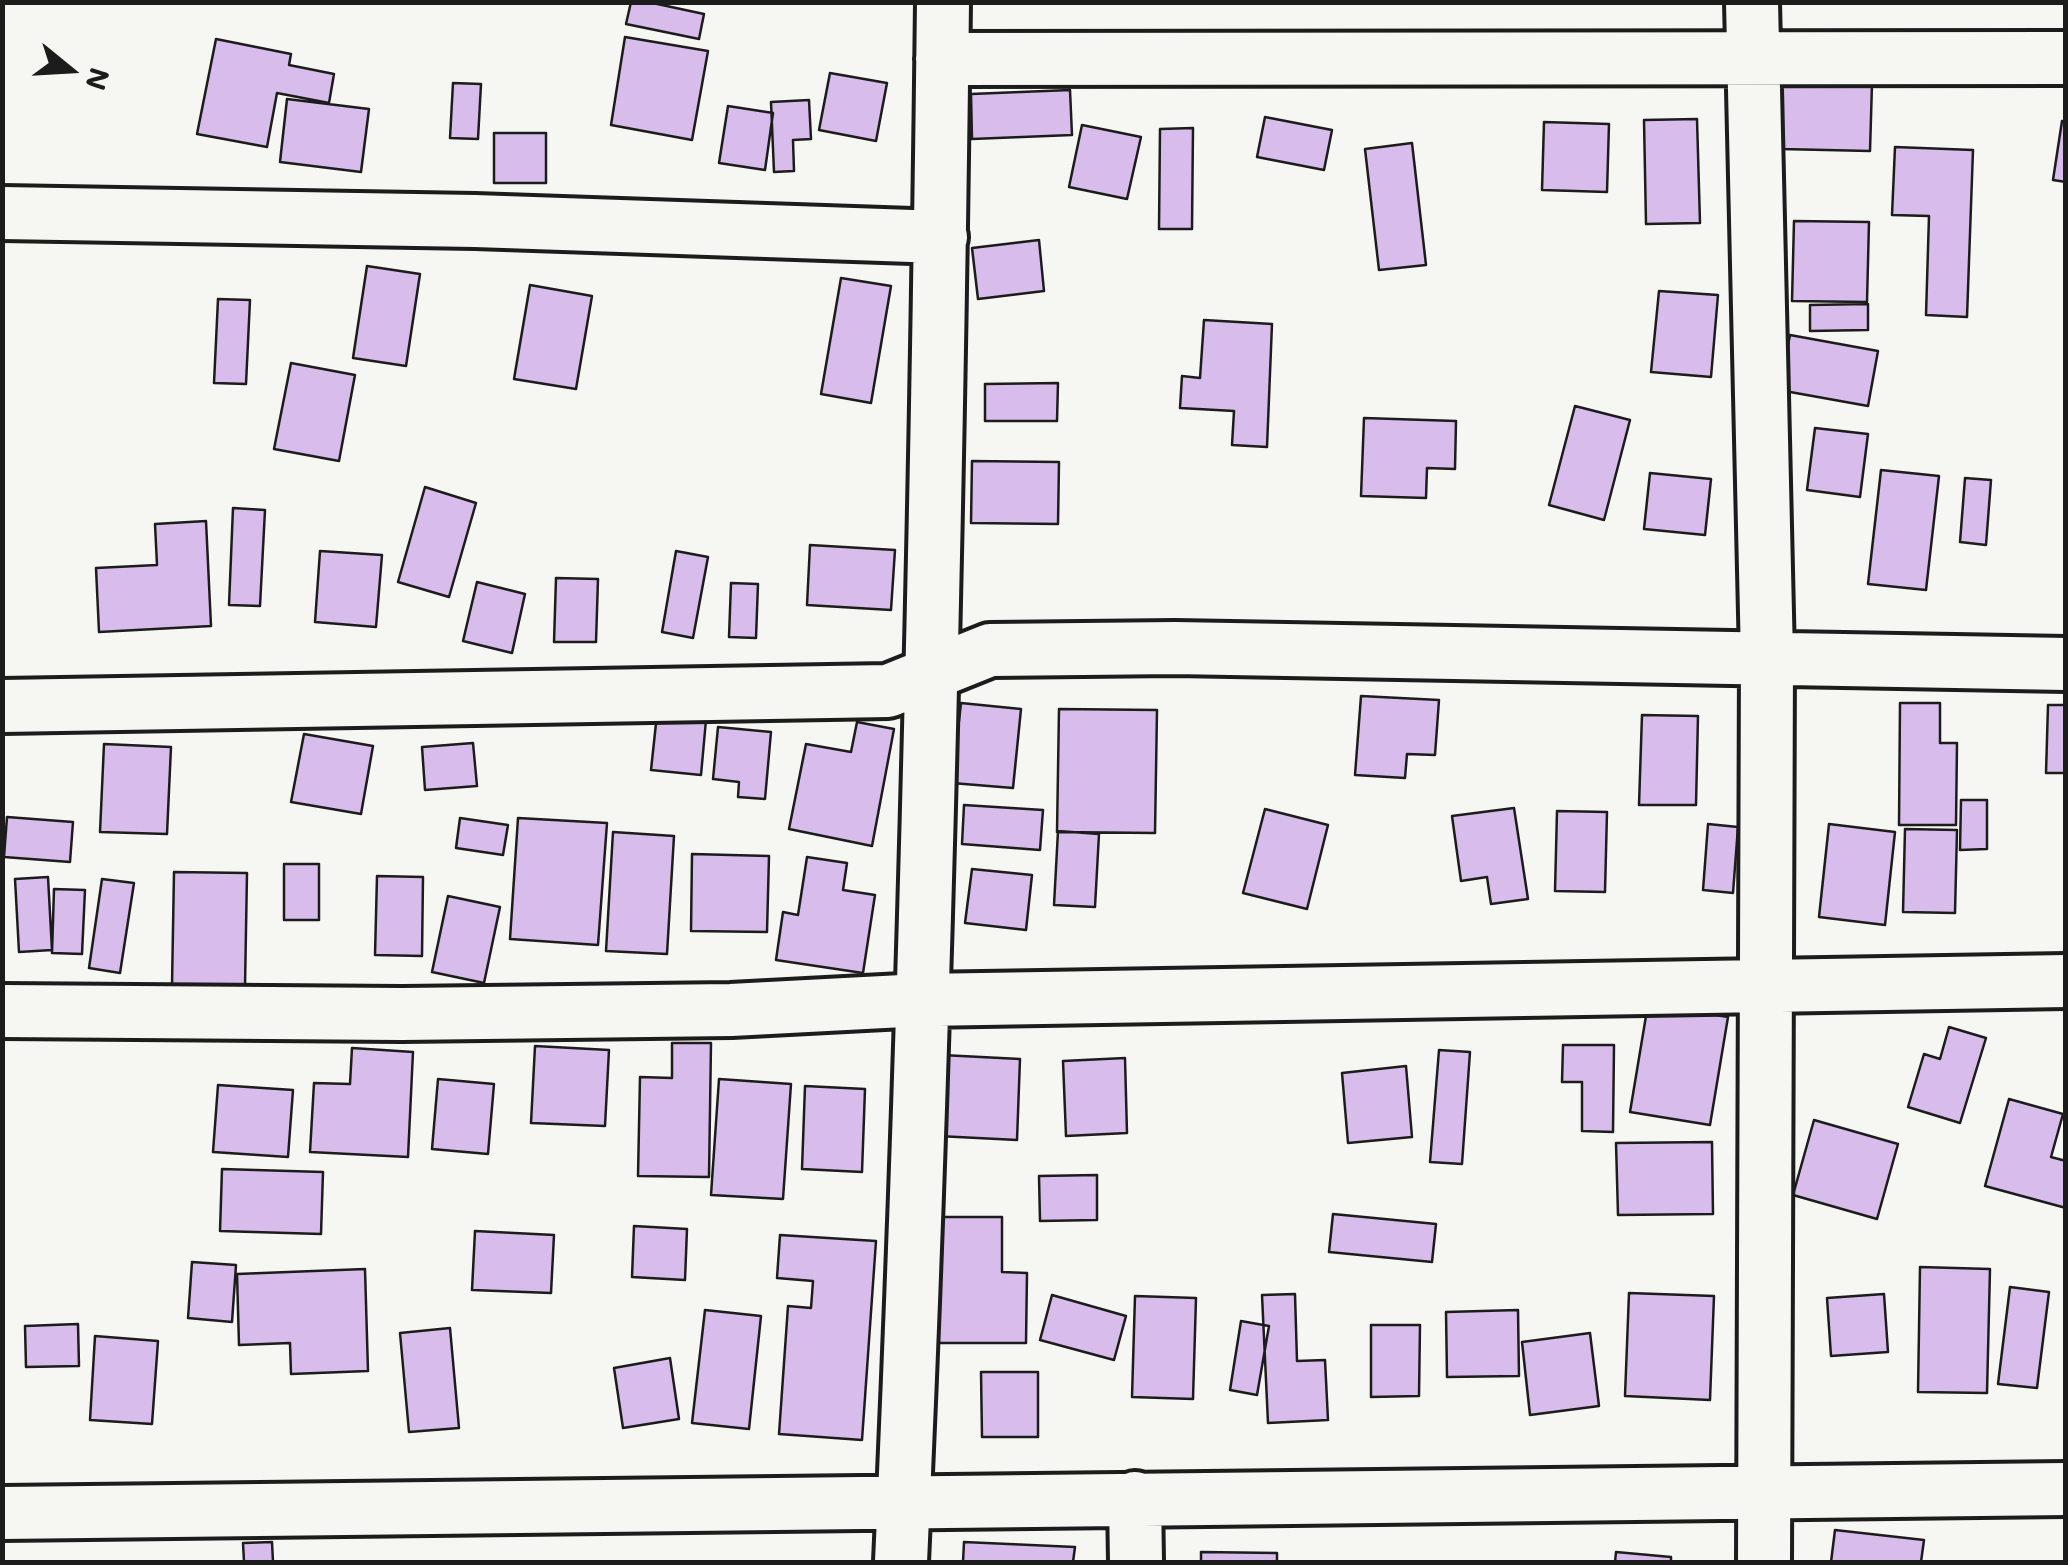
<!DOCTYPE html>
<style>
body{margin:0}
#map{position:relative;width:2068px;height:1565px;overflow:hidden;background:#f6f6f2;font-family:Mali,sans-serif}
canvas{display:block}
.frame{position:absolute;inset:0;border:5px solid #1c1c1c;pointer-events:none}
.north{position:absolute;left:20px;top:20px;width:100px;height:100px;-webkit-text-stroke:8px #f6f6f2;paint-order:stroke;rotate:108deg;font-size:28px;font-weight:700;line-height:40px;text-align:center;color:#1c1c1c}
.north::after{content:'';display:block;margin:auto;width:35px;height:45px;background:#1c1c1c;clip-path:polygon(50% 0,100% 100%,50% 72%,0 100%)}
</style>
<div id="map">
<canvas width="2068" height="1565"></canvas>
<div class="frame"></div>
<div class="north">N</div>
</div>
<script>
const ctx = document.querySelector('canvas').getContext('2d');
ctx.lineJoin = 'round';
function fill(path, color) { ctx.fillStyle = color; ctx.fill(path, 'evenodd'); }
function strokePath(path, color, width, dash) { ctx.strokeStyle = color; ctx.lineWidth = width; ctx.lineCap = dash ? 'butt' : 'round'; ctx.setLineDash(dash || []); ctx.stroke(path); }
const building = new Path2D(`
 M631,2H648L704,14L699,39L626,24Z
 M625,37L708,51L692,140L611,125Z
 M216,39L291,54L289,65L334,74L329,103L277,93L267,147L197,134Z
 M830,73L887,83L876,141L819,130Z
 M453,83L481,84L478,139L450,138Z
 M1782,83L1872,84L1870,151L1781,149Z
 M1070,90L1072,135L972,139L971,94Z
 M287,99L369,109L361,172L280,162Z
 M809,100L811,139L793,140L794,171L774,172L771,102Z
 M728,106L773,113L765,170L719,163Z
 M1265,117L1332,130L1324,170L1257,157Z
 M1697,119L1700,223L1646,224L1644,120Z
 M2062,121L2066,122V182L2053,180Z
 M1544,122L1609,124L1607,192L1542,190Z
 M1082,125L1141,137L1127,199L1069,187Z
 M1193,128L1192,229H1159L1160,129Z
 M494,133H546V183H494Z
 M1412,143L1426,265L1379,270L1365,149Z
 M1895,147L1973,150L1967,317L1926,315L1929,216L1892,215Z
 M1794,221L1869,222L1867,302L1792,301Z
 M1039,240L1044,291L978,299L972,248Z
 M367,266L420,274L406,366L353,358Z
 M841,278L891,286L871,403L821,394Z
 M530,285L592,296L576,389L514,379Z
 M1659,291L1718,295L1711,377L1651,372Z
 M218,299L250,300L246,384L214,383Z
 M1868,304V330L1810,331V305Z
 M1204,320L1272,324L1267,447L1232,445L1234,411L1180,408L1182,376L1200,378Z
 M1790,335L1878,351L1868,406L1779,390Z
 M291,363L355,375L339,461L274,449Z
 M1058,383L1057,421H985V384Z
 M1575,406L1630,420L1604,520L1549,505Z
 M1364,418L1456,421L1455,469L1427,468L1426,498L1361,496Z
 M1815,428L1868,434L1860,497L1807,490Z
 M972,461L1059,462L1058,524L971,523Z
 M1881,470L1939,476L1926,590L1868,584Z
 M1650,473L1711,479L1705,535L1644,529Z
 M1965,478L1991,480L1986,545L1960,542Z
 M425,487L476,503L449,597L398,582Z
 M233,508L265,510L260,606L229,605Z
 M206,521L211,626L99,632L96,568L157,565L155,524Z
 M810,545L895,550L891,610L807,605Z
 M320,551L382,555L376,627L315,622Z
 M676,551L708,557L693,638L662,632Z
 M556,578L598,579L596,642H554Z
 M477,582L525,594L512,653L463,641Z
 M731,583L758,584L756,638L729,637Z
 M1361,696L1439,700L1435,755L1407,754L1405,778L1355,775Z
 M961,703L1021,709L1013,788L952,783Z
 M1900,703H1940V743H1957L1956,825H1899Z
 M2048,705H2066V773H2046Z
 M1059,709L1157,710L1155,833L1057,832Z
 M657,714L706,720L701,775L651,770Z
 M1642,715L1698,716L1696,805H1639Z
 M857,722L894,729L872,846L789,829L806,744L851,752Z
 M718,727L771,732L765,799L738,797L739,782L713,779Z
 M304,734L373,746L361,814L291,802Z
 M473,743L477,786L425,790L422,747Z
 M104,744L171,747L167,834L100,832Z
 M1961,800H1987V849L1960,850Z
 M964,805L1043,810L1040,850L962,844Z
 M1514,808L1528,899L1491,904L1487,877L1461,881L1452,816Z
 M1265,809L1328,825L1307,909L1243,893Z
 M1557,811L1607,812L1605,892L1555,891Z
 M7,817L73,822L70,862L4,857Z
 M460,818L508,825L503,855L456,848Z
 M518,818L607,823L598,945L510,939Z
 M1708,824L1738,827L1733,893L1703,890Z
 M1829,824L1895,832L1885,925L1819,917Z
 M1905,829L1957,830L1955,913L1903,912Z
 M1058,831L1099,834L1095,907L1054,905Z
 M613,832L674,836L667,954L606,951Z
 M692,854L769,856L767,932L691,931Z
 M807,857L847,863L843,890L875,895L863,973L776,960L783,912L798,915Z
 M284,864H319V920H284Z
 M972,869L1032,875L1026,930L965,923Z
 M174,872L247,873L245,987L172,986Z
 M377,876L423,877L422,956L375,955Z
 M48,877L52,950L19,952L15,879Z
 M102,879L134,883L120,973L89,968Z
 M54,889L85,890L82,954L52,953Z
 M448,896L500,907L484,983L432,972Z
 M1648,1004L1728,1017L1710,1125L1630,1112Z
 M1949,1027L1986,1038L1960,1123L1908,1107L1924,1054L1940,1059Z
 M672,1043H711L709,1177L638,1176L640,1077L672,1078Z
 M1563,1045H1614L1613,1132L1582,1131V1082H1562Z
 M535,1046L609,1050L605,1126L531,1123Z
 M352,1048L413,1052L408,1157L310,1152L314,1083L350,1084Z
 M1439,1050L1470,1052L1462,1164L1430,1162Z
 M942,1055L1020,1059L1017,1140L938,1136Z
 M1125,1058L1127,1133L1066,1136L1063,1061Z
 M1406,1066L1412,1137L1348,1143L1342,1073Z
 M438,1079L494,1084L488,1154L432,1149Z
 M719,1079L791,1084L783,1199L711,1195Z
 M218,1085L293,1090L288,1157L213,1152Z
 M805,1086L865,1089L862,1172L802,1169Z
 M2009,1099L2063,1114L2051,1157L2066,1161V1208L1985,1186Z
 M1814,1120L1898,1144L1877,1219L1793,1195Z
 M1712,1142L1713,1214L1618,1215L1616,1143Z
 M222,1169L323,1172L321,1234L220,1231Z
 M1097,1175V1220L1040,1221L1039,1176Z
 M1333,1214L1436,1224L1432,1262L1329,1252Z
 M936,1217H1002V1272L1027,1273L1026,1343H935Z
 M634,1226L687,1229L685,1280L632,1277Z
 M475,1231L554,1235L551,1293L472,1290Z
 M780,1235L876,1241L862,1440L779,1434L788,1306L811,1308L813,1281L777,1278Z
 M192,1262L236,1265L232,1322L188,1318Z
 M1920,1267L1990,1269L1987,1393L1918,1392Z
 M365,1269L368,1371L291,1374L290,1343L239,1345L237,1274Z
 M2010,1287L2049,1292L2037,1388L1998,1384Z
 M1629,1293L1714,1296L1710,1400L1625,1396Z
 M1295,1294L1297,1361L1325,1360L1328,1420L1268,1423L1262,1295Z
 M1884,1294L1888,1352L1831,1356L1827,1298Z
 M1052,1295L1126,1316L1114,1360L1040,1340Z
 M1135,1296L1196,1298L1193,1399L1132,1397Z
 M705,1310L761,1316L749,1429L692,1423Z
 M1518,1310L1519,1376L1447,1377L1446,1312Z
 M1241,1321L1269,1326L1257,1395L1230,1390Z
 M78,1324L79,1366L26,1367L25,1326Z
 M1371,1325H1420L1419,1396L1371,1397Z
 M450,1328L459,1428L409,1432L400,1333Z
 M1590,1333L1599,1406L1530,1415L1522,1342Z
 M95,1336L158,1341L152,1424L90,1420Z
 M670,1358L679,1419L623,1428L614,1368Z
 M981,1372H1038V1437H982Z
 M1835,1530L1924,1540L1921,1562H1831Z
 M272,1542L273,1562H244L243,1543Z
 M964,1542L1075,1547L1073,1562H963Z
 M1201,1552L1277,1553V1562H1201Z
 M1616,1552L1671,1557V1562H1615Z`);
const street = new Path2D(`
 M1752,2L1767,657L1764,1562
 M942,59L2066,58
 M2,213L475,221L941,237
 M2,706L888,691L990,650L1175,648L2066,664
 M2,1011L402,1014L731,1010L922,1000L2066,981
 M1135,1498L1136,1562
 M2,1513L2066,1489
 M901,1562C925,1043 937,523 943,2`);
fill(building, '#d8bceb');
strokePath(building, '#1c1c1c', 2.5);
strokePath(street, '#1c1c1c', 60);
strokePath(street, '#f6f6f2', 52);
</script>
